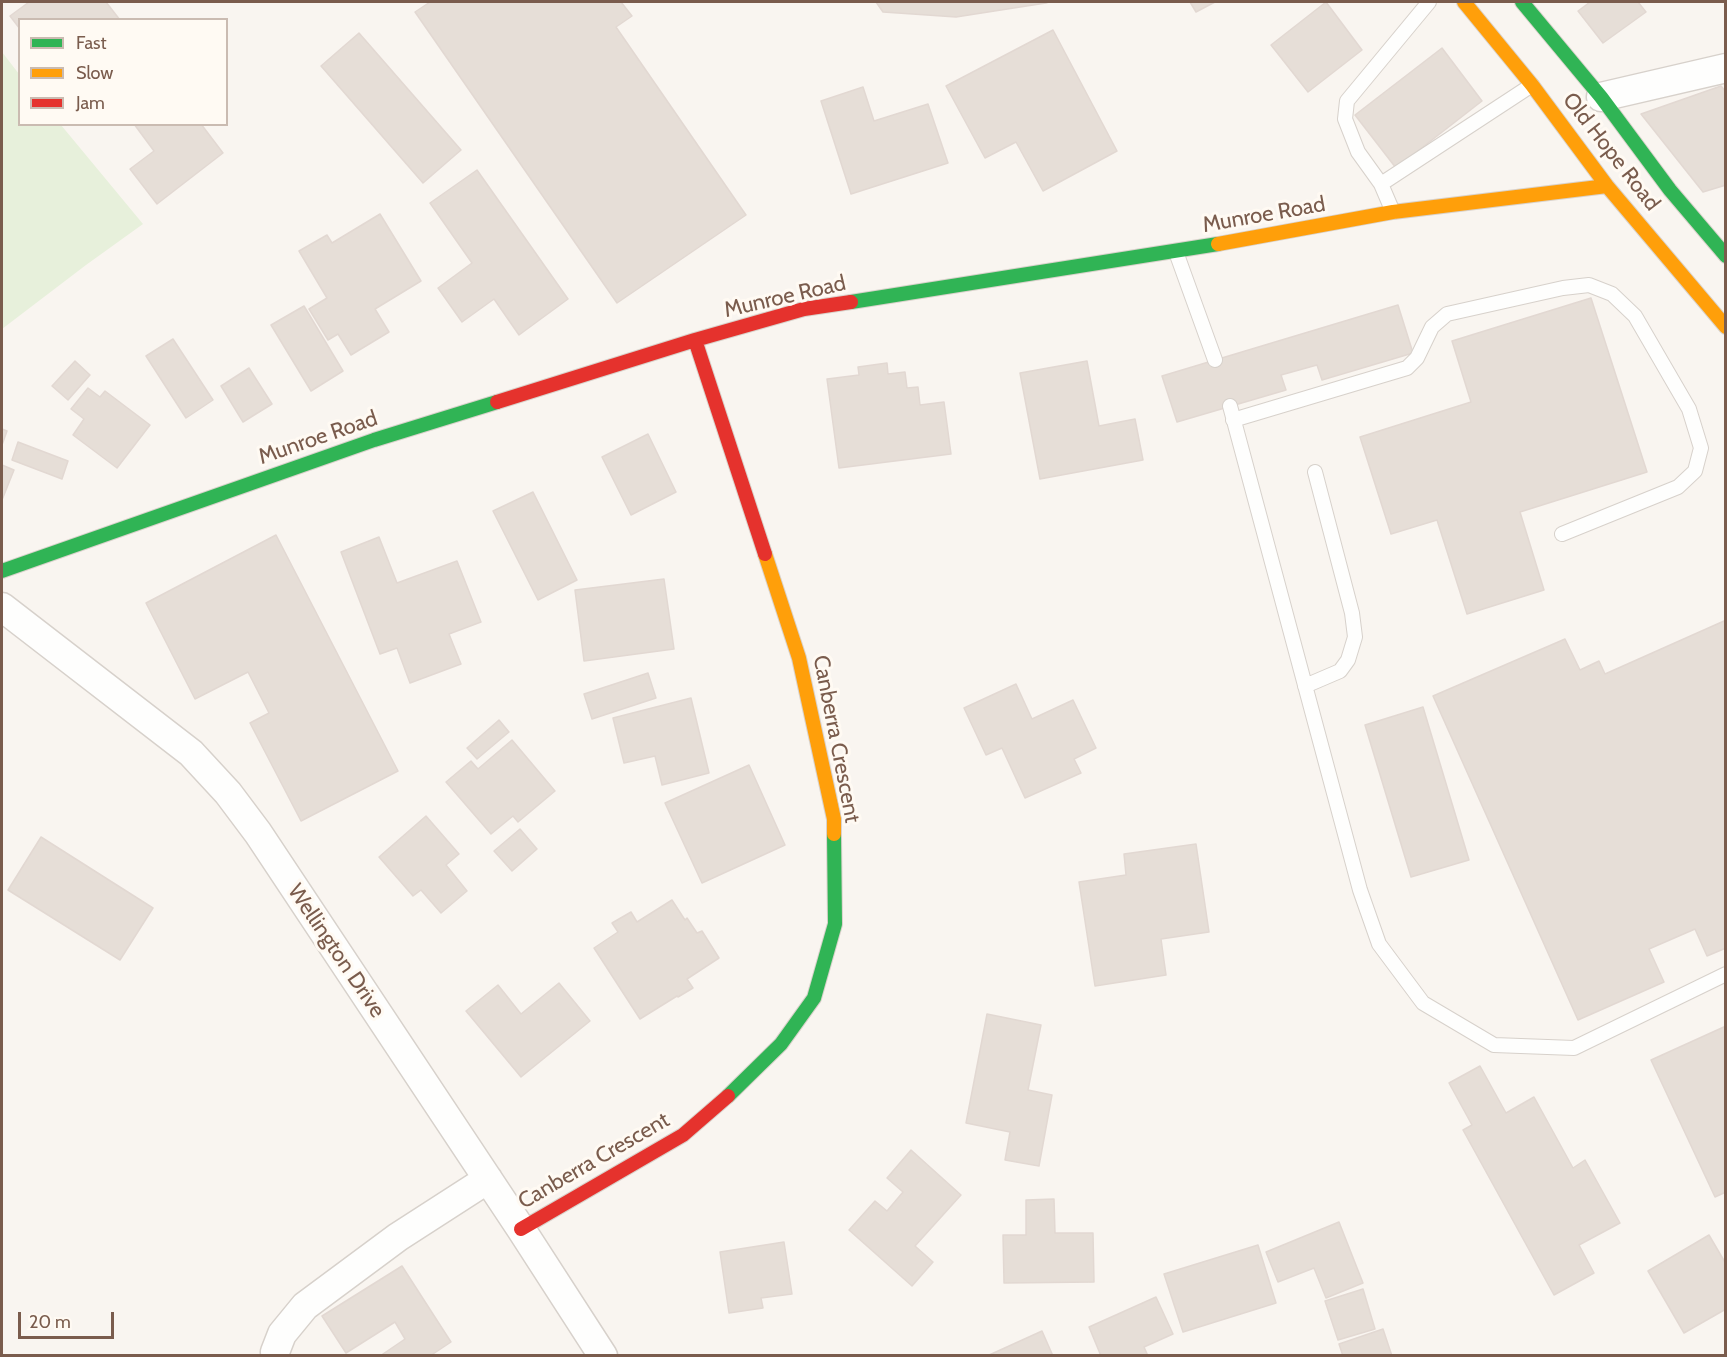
<!DOCTYPE html>
<style>
body{margin:0}
#map{position:relative;width:1727px;height:1357px;overflow:hidden;background:#f9f5f0;font-family:Cabin,sans-serif}
canvas{display:block}
.frame{position:absolute;inset:0;border:3px solid #7a5c4d;pointer-events:none}
.legend{position:absolute;left:18px;top:18px;width:210px;height:108px;box-sizing:border-box;background:#fffaf3;border:2px solid #cabbb1;margin:0;padding:8px 10px;list-style:none;font-size:18px;color:#7a5c4d}
.legend li{display:flex;align-items:center;gap:12px;height:30px}
.legend b{width:30px;border:2px solid #cabbb1}
.scale{position:absolute;left:18px;top:1312px;width:96px;height:27px;box-sizing:border-box;border:3px solid #7a5c4d;border-top:0;padding-left:8px;font-size:18px;line-height:21px;white-space:nowrap;color:#7a5c4d;-webkit-text-stroke:4px #fffaf3;paint-order:stroke}
</style>
<div id="map">
<canvas width="1727" height="1357"></canvas>
<div class="frame"></div>
<ul class="legend">
<li><b style="height:8px;background:#30b455"></b>Fast</li>
<li><b style="height:8px;background:#ff9f0a"></b>Slow</li>
<li><b style="height:8px;background:#e5322d"></b>Jam</li>
</ul>
<div class="scale">20 m</div>
</div>
<script>
const ctx = document.querySelector('canvas').getContext('2d');
ctx.lineJoin = 'round';
function fill(path, color) { ctx.fillStyle = color; ctx.fill(path, 'evenodd'); }
function strokePath(path, color, width, dash) { ctx.strokeStyle = color; ctx.lineWidth = width; ctx.lineCap = dash ? 'butt' : 'round'; ctx.setLineDash(dash || []); ctx.stroke(path); }
function drawText(font, color, halo, rows, align = 'center') {
  ctx.font = font + ' Cabin,sans-serif'; ctx.lineWidth = 6; ctx.setLineDash([]); ctx.textBaseline = 'middle'; ctx.strokeStyle = halo; ctx.fillStyle = color; for (const [text, x, y, turn = 0] of rows) {
    ctx.save(); ctx.translate(x, y); ctx.rotate((+turn || 0) * Math.PI / 180); ctx.textAlign = isNaN(turn) ? turn : align; if (halo) ctx.strokeText(text, 0, 0); ctx.fillText(text, 0, 0); ctx.restore();
  }
}
const green = new Path2D(`
 M2,52L19,74L20,124L61,125L143,224L86,265L2,329Z`);
const building = new Path2D(`
 M29,2H106L120,20H20V29L10,16Z
 M430,2H621L632,16L616,27L746,215L617,303L415,12Z
 M876,2H1049L1046,3L956,17L883,12Z
 M1190,2H1215L1196,12Z
 M1326,2L1362,50L1308,92L1271,45Z
 M1590,2H1638L1646,12L1603,43L1578,11Z
 M1053,30L1117,151L1043,191L1016,142L985,158L946,86Z
 M359,33L461,150L423,183L321,66Z
 M1442,48L1482,101L1396,168L1355,115Z
 M1721,86L1726,92V185L1703,192L1641,114Z
 M863,87L874,121L928,104L948,163L851,194L821,101Z
 M134,124H201L223,153L157,204L130,169L154,151Z
 M477,170L568,299L519,335L494,299L462,322L438,288L472,263L430,203Z
 M380,214L421,281L375,309L389,332L351,355L338,334L328,340L309,309L327,298L299,251L327,235L332,243Z
 M1591,298L1647,472L1520,512L1544,590L1467,614L1437,520L1391,534L1360,437L1471,402L1452,341Z
 M1398,305L1413,353L1322,380L1317,365L1281,375L1286,390L1177,422L1162,376Z
 M304,306L343,371L311,391L271,325Z
 M173,339L213,400L186,418L146,356Z
 M75,361L90,375L68,400L52,386Z
 M1087,361L1099,426L1135,419L1143,460L1040,479L1020,373Z
 M887,363L888,374L905,372L907,388L918,387L920,405L944,402L951,454L839,468L827,379L859,375L858,367Z
 M249,368L272,404L243,422L221,386Z
 M88,388L100,397L105,391L150,425L117,468L73,435L84,419L71,409Z
 M2,429L7,431L2,445Z
 M648,434L676,492L631,515L602,457Z
 M18,442L68,461L62,479L12,460Z
 M2,465L14,470L2,500Z
 M533,492L577,580L538,600L493,511Z
 M276,535L398,771L301,821L250,723L269,713L248,672L195,699L146,603Z
 M379,537L397,583L457,561L481,622L449,634L461,664L410,683L397,648L380,654L341,552Z
 M664,579L674,649L584,661L575,590Z
 M1724,621L1726,626V948L1707,956L1695,929L1649,949L1664,982L1578,1020L1433,696L1565,639L1580,670L1599,661L1605,674Z
 M648,673L656,698L592,719L584,694Z
 M1016,684L1032,719L1073,700L1096,748L1074,759L1081,773L1025,798L1002,748L986,755L964,708Z
 M691,698L709,773L662,785L655,756L624,763L613,718Z
 M1423,707L1469,860L1411,877L1365,725Z
 M499,720L509,732L477,759L467,748Z
 M512,740L555,791L518,822L513,816L491,834L446,782L471,761L478,769Z
 M749,765L785,845L702,883L665,803Z
 M426,816L459,854L446,865L467,891L441,913L421,890L413,896L379,857Z
 M520,829L537,849L512,871L494,851Z
 M41,837L153,908L120,960L8,890Z
 M1196,844L1209,932L1161,939L1166,975L1095,986L1079,882L1126,875L1124,854Z
 M672,900L685,920L687,918L697,933L702,931L719,958L687,979L693,988L678,997L677,996L640,1019L594,948L618,932L612,923L631,912L637,922Z
 M559,983L590,1021L521,1077L466,1011L498,985L521,1014Z
 M987,1014L1041,1025L1028,1090L1052,1095L1039,1166L1005,1160L1010,1132L966,1123Z
 M1726,1026V1192L1715,1197L1651,1060Z
 M1480,1066L1506,1113L1534,1097L1573,1168L1585,1160L1620,1223L1579,1245L1594,1273L1554,1295L1463,1130L1472,1125L1449,1083Z
 M911,1150L961,1195L915,1246L933,1262L912,1286L849,1230L875,1201L887,1211L903,1192L887,1178Z
 M1054,1199L1055,1233H1093L1094,1282L1004,1283L1003,1235H1026V1200Z
 M1339,1222L1363,1283L1326,1298L1314,1268L1278,1282L1266,1252Z
 M1709,1235L1726,1264V1309L1684,1333L1648,1271Z
 M784,1242L792,1294L761,1298L763,1308L729,1313L720,1252Z
 M1258,1245L1276,1303L1183,1332L1164,1274Z
 M402,1266L451,1342L430,1356H380L405,1339L395,1322L346,1353L322,1316Z
 M1363,1289L1375,1329L1338,1340L1325,1301Z
 M1156,1297L1173,1334L1144,1347L1148,1356H1101L1089,1327Z
 M1383,1329L1392,1356H1343L1339,1344Z
 M1042,1331L1053,1356H987Z`);
const lane = new Path2D(`
 M1381,184L1532,85
 M1393,212L1381,184L1358,152L1345,119L1347,101L1429,2
 M1176,252L1215,360
 M1230,406L1360,890L1379,944L1423,1003L1494,1045L1574,1048L1726,974
 M1233,420L1407,368L1417,358L1432,327L1447,314L1563,288L1589,285L1612,294L1635,316L1689,409L1701,448L1695,471L1678,487L1562,534
 M1305,686L1340,671L1348,660L1355,637L1352,613L1315,472`);
const street = new Path2D(`
 M1601,97L1726,68
 M2,607L191,753L228,793L258,833L521,1229L603,1356
 M275,1352L282,1334L305,1306L398,1237L488,1179`);
const fast = new Path2D(`
 M1522,2L1601,97L1670,190L1726,256
 M851,302L1218,244
 M2,571L374,440L497,402
 M728,1096L781,1044L814,998L835,924L834,834`);
const slow = new Path2D(`
 M1464,2L1532,85L1607,186L1726,327
 M1218,244L1393,212L1607,186
 M765,554L799,658L834,819V834`);
const jam = new Path2D(`
 M695,340L765,554
 M497,402L695,340L804,309L851,302
 M521,1229L683,1135L728,1096`);
const streetNames = [
 ["Old Hope Road",1611,152,52],
 ["Munroe Road",1264,215,-10],
 ["Munroe Road",785,297,-13],
 ["Munroe Road",318,438,-19],
 ["Canberra Crescent",836,739,79],
 ["Wellington Drive",336,951,56],
 ["Canberra Crescent",594,1161,-30]
];
fill(green, '#e7f0db');
fill(building, '#e6ded7');
strokePath(building, '#e2d8d2', 1.5);
strokePath(lane, '#d7d1cb', 16);
strokePath(street, '#d7d1cb', 31);
strokePath(fast, '#d9d2cb', 16);
strokePath(slow, '#d9d2cb', 16);
strokePath(jam, '#d9d2cb', 16);
strokePath(lane, '#fefefd', 14);
strokePath(street, '#fefefd', 28);
strokePath(fast, '#30b455', 14);
strokePath(slow, '#ff9f0a', 14);
strokePath(jam, '#e5322d', 14);
drawText('22px', '#7a5c4d', '#fffaf3', streetNames);
</script>
